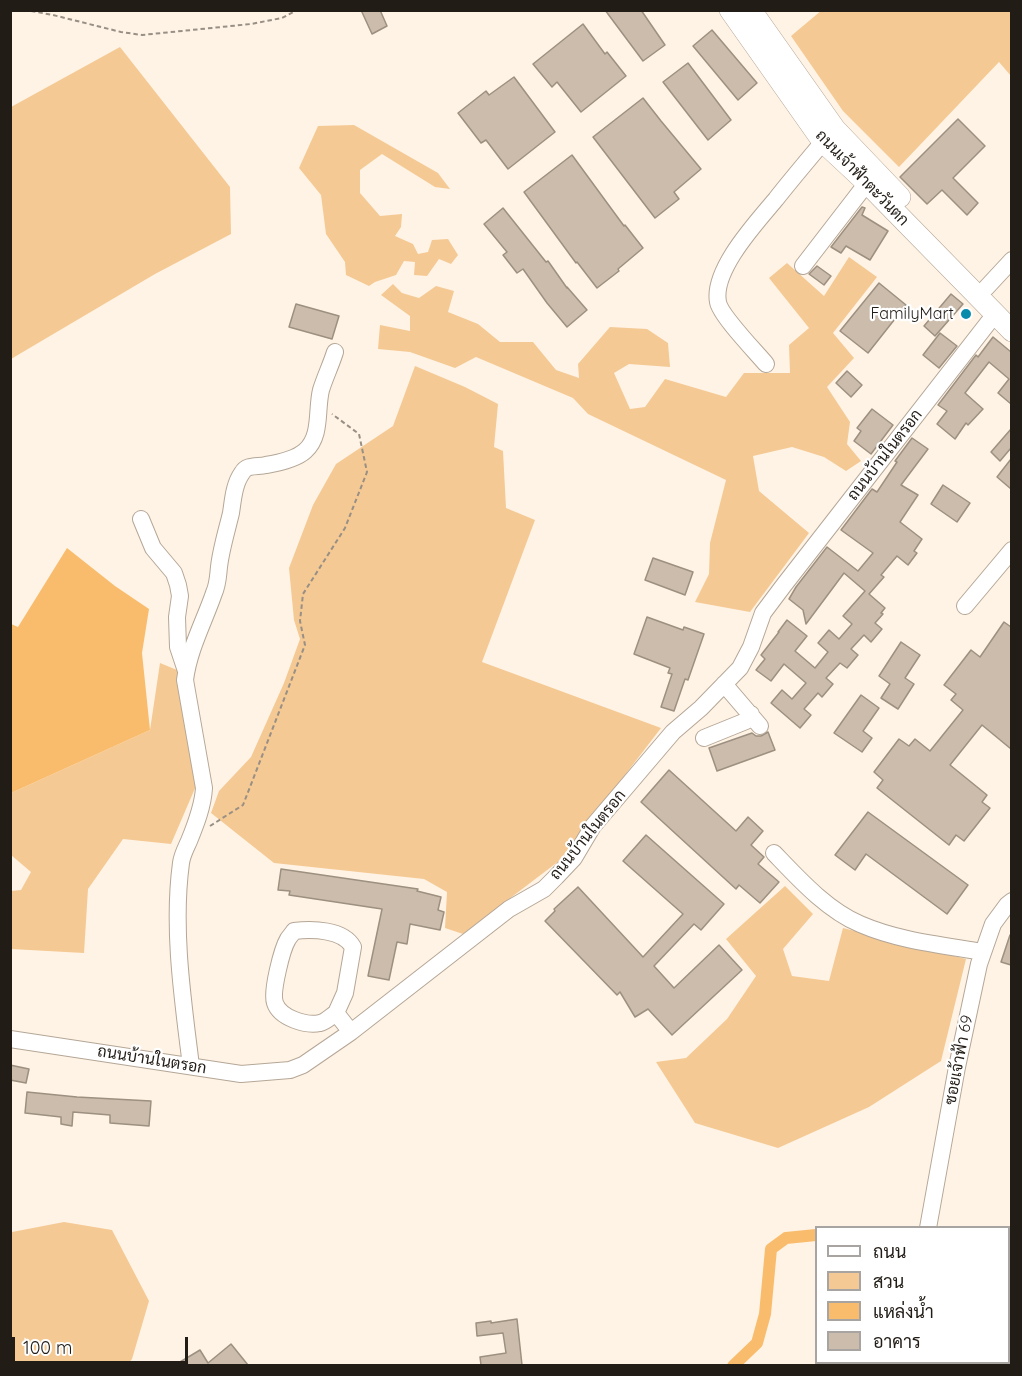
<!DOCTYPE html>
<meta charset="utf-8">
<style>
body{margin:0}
#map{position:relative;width:1022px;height:1376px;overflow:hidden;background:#fff3e5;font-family:Quicksand,Sarabun,sans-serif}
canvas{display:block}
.frame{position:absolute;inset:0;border:12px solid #221c16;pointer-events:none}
.legend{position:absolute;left:815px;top:1226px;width:195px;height:138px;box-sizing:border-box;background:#fff;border:2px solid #a7a4a2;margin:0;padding:8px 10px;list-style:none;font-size:18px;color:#221c16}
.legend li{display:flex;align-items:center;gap:12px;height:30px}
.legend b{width:30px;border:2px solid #a7a4a2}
.scale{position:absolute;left:12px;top:1337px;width:176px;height:27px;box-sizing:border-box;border:3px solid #221c16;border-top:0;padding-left:8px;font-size:18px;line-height:21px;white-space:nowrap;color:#221c16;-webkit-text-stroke:4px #fff;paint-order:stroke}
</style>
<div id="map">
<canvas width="1022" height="1376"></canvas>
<div class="frame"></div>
<ul class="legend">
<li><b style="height:8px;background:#fff"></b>ถนน</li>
<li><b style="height:16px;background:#f5c994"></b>สวน</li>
<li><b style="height:16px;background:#f9bc6d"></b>แหล่งน้ำ</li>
<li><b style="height:16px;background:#cbbcac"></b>อาคาร</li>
</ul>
<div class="scale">100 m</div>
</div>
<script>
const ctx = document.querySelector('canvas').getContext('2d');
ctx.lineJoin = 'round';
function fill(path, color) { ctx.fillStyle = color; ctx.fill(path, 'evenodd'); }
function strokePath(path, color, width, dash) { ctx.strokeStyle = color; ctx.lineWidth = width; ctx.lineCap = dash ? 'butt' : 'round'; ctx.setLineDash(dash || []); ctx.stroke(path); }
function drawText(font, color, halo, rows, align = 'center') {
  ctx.font = font + ' Quicksand,Sarabun,sans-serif'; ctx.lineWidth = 4.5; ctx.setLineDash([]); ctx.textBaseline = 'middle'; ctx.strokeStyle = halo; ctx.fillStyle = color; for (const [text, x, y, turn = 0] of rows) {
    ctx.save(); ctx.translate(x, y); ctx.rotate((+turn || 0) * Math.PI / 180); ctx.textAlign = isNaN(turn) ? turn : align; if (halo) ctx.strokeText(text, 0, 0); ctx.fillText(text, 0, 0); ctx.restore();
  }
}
const green = new Path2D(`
 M822,10L1011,11V76L999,62L899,167L843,111L791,36Z
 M120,47L230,187L231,234L155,274L11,359V107Z
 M354,125L438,173L450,189L435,187L382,154L360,170V193L380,216L402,214L401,227L395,236L413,244L418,254L428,252L432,240L448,239L458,255L451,264L439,259L427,276L414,275L415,262L404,261L396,275L375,282L369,286L346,275L345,262L326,234L321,195L299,168L318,126Z
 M849,257L877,277L833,333L854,358L827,387L850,422L847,444L861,461L846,471L824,457L792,447L753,456L759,491L809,533L750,612L695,602L709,574L710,543L726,480L588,414L573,398L476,357L455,368L410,352L378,349L380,325L410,331V316L381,295L393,284L402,293L419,298L436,286L454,291L448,312L478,324L500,342H533L556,370L579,378L578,364L610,327L647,329L668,343L670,367L629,364L614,373L630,409L645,407L665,379L726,397L744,373H790L789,345L809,328L769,278L787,263L824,296Z
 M415,366L465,387L498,404L494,447L503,451L506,508L535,520L482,662L661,728L559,861L463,934L445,928L447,892L424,879L274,863L211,813L219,791L251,757L284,683L300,639L294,620L289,568L313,505L336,464L393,426Z
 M160,663L177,670L196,786L171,844L123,839L88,889L84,953L11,949V891L21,890L31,872L11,855V793L150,730Z
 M785,886L813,914L783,949L792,976L829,981L843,928L966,959L941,1061L869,1107L778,1148L695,1123L656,1062L686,1058L727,1019L756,976L726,939Z
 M64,1222L112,1230L149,1301L132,1359L127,1365H11V1228L12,1232Z`);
const water = new Path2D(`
 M67,548L115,586L149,609L142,653L150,730L11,793V624L18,627Z`);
const canal = new Path2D(`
 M1008,1274H1012
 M733,1366L757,1343L765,1314L771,1249L786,1238L816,1235`);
const building = new Path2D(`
 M361,10H380L387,26L372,34Z
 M605,10H641L665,45L643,61Z
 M583,24L605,54L607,52L626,76L581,112L557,82L552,87L533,64Z
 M712,30L757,83L738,100L693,46Z
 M688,63L731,120L708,140L663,82Z
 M514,77L555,132L508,169L486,140L481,143L458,113L486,91L489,95Z
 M643,98L661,121L701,169L674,192L679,199L655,218L593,137Z
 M958,119L985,146L953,178L978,203L967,215L942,190L927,204L900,177Z
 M572,155L624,226L625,225L643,248L618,269L619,271L597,288L577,262L576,263L524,192Z
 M862,207L865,208L862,215L888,231L870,260L846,246L841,253L831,247Z
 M503,208L546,262L548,261L567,288V287L587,310L567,327L547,303L523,269L517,273L503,255L507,252L484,224Z
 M817,266L831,276L824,285L809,274Z
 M879,283L906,305L868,353L840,331Z
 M951,294L963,304L935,336L924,326Z
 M296,304L339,316L332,339L289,327Z
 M940,333L957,346L939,368L923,355Z
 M993,337L1011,352V404L998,393L1009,379L989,362L965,393L983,409L968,425L966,423L955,439L937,424L947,411L938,405L976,355L978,357Z
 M847,371L862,385L851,397L836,383Z
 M872,409L893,425L871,454L854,441L861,431L857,428Z
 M1011,429V448L1000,461L991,452Z
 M912,438L928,449L901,485L918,495L900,522L922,539L914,551L917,553L908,565L897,556L881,575L884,577L869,594L885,608L881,613L883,614L875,623L882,629L871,642L864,635L851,649L858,655L847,668L840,663L826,678L833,684L822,697L818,693L804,709L811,715L800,728L771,703L782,690L792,699L806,683L784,664L771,681L756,670L765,659L761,655L779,632H778L787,620L807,636L795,651L815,668L828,652L818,643L829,630L839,639L852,624L843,616L865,591L844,573L806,624L803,610L789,599L796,587L827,547L858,571L873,553L841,530L872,489L877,492L897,462L895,461Z
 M1011,459V489L997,477Z
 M943,485L970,503L957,522L931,504Z
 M653,558L693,572L685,595L645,580Z
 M647,617L683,630L684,627L704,634L688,680L685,679L674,711L661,707L672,674L668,673L670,668L634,654Z
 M1004,622L1011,627V749L982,725L950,765L987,795L982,802L990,808L964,841L956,835L949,845L877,788L883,780L874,772L899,739L909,746L915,739L930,751L963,710L951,700L956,694L944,685L971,650L980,657Z
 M901,642L920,655L905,678L914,684L898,709L881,698L890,684L879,676Z
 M861,695L879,708L863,731L872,738L862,752L834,733Z
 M768,732L775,750L717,771L709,748L752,733L756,736H761Z
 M669,770L736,831L748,817L763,831L751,845L764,857L758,864L779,882L760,903L739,885L736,889L641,802Z
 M868,812L968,885L947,914L866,854L855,870L835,855Z
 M646,835L724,904L701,930L694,924L654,966L674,988L719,945L742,970L672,1035L648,1009L635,1017L620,992L617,995L545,921L555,911L554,909L578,887L643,957L683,914L623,861Z
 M281,869L418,889L417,891L441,897L438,910L444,912L440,930L410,924L407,944L397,942L389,980L368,976L382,909L289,895L290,891L278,890Z
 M1010,935H1011V965L1001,962Z
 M10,1065L29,1069L26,1083L10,1080Z
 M27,1092L77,1097L151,1101L149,1126L110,1123V1115L73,1112L72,1126L61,1124V1117L25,1113Z
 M517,1319L522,1365H481L480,1357L506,1353L503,1333L477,1336L476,1323L491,1321V1323Z
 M231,1344L248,1365H175L200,1350L208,1363Z`);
const path = new Path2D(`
 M16,10L31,11L53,15L121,32L142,35L251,24L282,18L297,10
 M10,11L12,10
 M210,826L243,805L305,645L300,621L303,594L345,528L367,472L359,434L332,414`);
const minor = new Path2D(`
 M803,266L867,183
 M986,288L1012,260
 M766,364C756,352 720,315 718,302C712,270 756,223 776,199C791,180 807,161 823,142
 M141,519L153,548L174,573L178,585L180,596L177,617L178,647L186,671
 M965,606L1012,550
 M724,684L760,726
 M704,738L746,721L751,714
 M774,853C799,879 827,910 860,924C899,941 942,945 983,952
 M336,1013C331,1016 326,1022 320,1023C306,1026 280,1018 275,1003C271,992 282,949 288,939C290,936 292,934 294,931C312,929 343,929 353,947L345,993L336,1013L351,1032
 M10,1039L241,1074L290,1070L303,1065L351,1032L509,909L544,889L556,877L574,858L593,826L673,732L701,708L740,668L751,647L763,613L784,585L995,314
 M191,1066C183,1001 172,929 181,863C182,855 186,848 189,841C196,824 203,806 204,788L185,680C189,649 204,622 214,593C218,584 218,576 219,567C221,549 227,530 231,513C233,500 234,484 242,473C247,464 257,467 266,465C278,463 296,459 305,451C322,436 316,410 321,390C325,377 331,365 335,352
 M928,1228L957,1067L979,964L993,924L1007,905L1012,901
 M903,1366V1362`);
const major = new Path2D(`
 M730,10L823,142L867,183L1012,331
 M751,10L835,129L900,197`);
const markers = [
 [966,314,6,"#098cac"]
];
const streetNames = [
 ["ถนนเจ้าฟ้าตะวันตก",862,178,46],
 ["ถนนบ้านในตรอก",885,455,-52],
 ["ถนนบ้านในตรอก",588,835,-51],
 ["ถนนบ้านในตรอก",152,1060,9],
 ["ซอยเจ้าฟ้า 69",959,1060,-79]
];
const poiNames = [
 ["FamilyMart",954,314]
];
fill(green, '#f5c994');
fill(water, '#f9bc6d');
strokePath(canal, '#f9bc6d', 12);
fill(building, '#cbbcac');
strokePath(building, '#9d9080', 1.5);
strokePath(minor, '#b5a797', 18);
strokePath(major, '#b5a797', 22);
strokePath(path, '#988f85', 2, [4.5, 3]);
strokePath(minor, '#fff', 16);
strokePath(major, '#fff', 21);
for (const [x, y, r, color] of markers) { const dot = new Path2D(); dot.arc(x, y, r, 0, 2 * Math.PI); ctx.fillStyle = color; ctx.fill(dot); strokePath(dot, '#fff', 2); }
drawText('16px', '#221c16', '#fff', streetNames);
drawText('16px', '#221c16', '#fff', poiNames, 'right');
</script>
